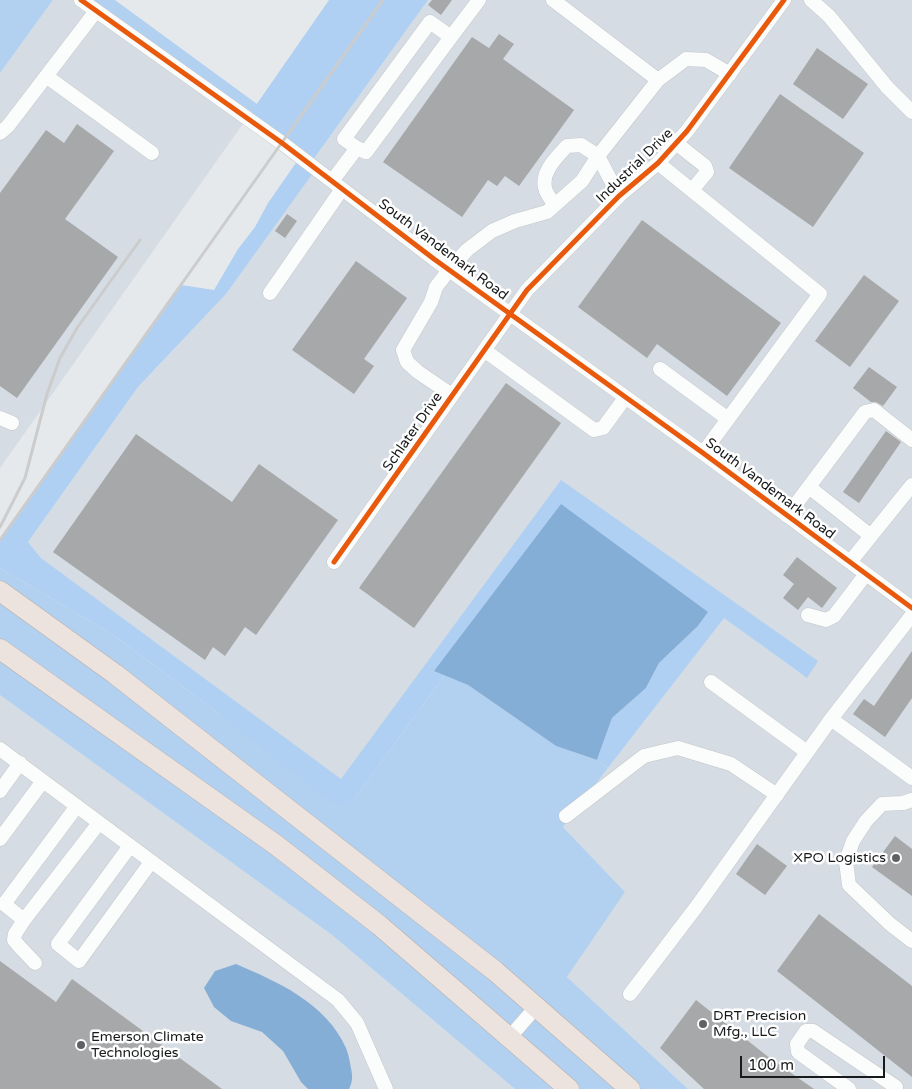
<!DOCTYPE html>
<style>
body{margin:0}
#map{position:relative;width:912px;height:1089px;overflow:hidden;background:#e6e9ec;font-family:"Varela Round",sans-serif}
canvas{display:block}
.scale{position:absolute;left:740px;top:1056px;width:145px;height:22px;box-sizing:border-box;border:2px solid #17191a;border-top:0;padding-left:6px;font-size:15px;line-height:18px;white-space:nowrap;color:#17191a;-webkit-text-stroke:4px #fff;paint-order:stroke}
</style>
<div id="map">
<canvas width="912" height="1089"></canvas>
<div class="scale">100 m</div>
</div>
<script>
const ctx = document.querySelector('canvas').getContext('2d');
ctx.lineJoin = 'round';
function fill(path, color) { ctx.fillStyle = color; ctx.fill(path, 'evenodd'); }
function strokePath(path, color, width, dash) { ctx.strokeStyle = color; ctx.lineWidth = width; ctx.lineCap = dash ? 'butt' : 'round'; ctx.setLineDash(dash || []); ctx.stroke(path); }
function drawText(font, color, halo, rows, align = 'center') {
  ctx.font = font + ' "Varela Round",sans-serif'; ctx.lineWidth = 5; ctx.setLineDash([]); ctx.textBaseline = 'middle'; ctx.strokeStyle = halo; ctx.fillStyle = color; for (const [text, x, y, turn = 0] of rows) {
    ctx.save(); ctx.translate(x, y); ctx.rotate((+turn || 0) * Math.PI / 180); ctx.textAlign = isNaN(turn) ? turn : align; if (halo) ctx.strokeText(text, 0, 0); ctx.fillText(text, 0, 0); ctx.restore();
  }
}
const built = new Path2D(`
 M53,0H81L247,118L0,468V73Z
 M428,0H912V1089H688L567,977L625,892L563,827L724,617L806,678L561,481L341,780L41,558L28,542L138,387L226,294L316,169L310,164Z
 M0,695L332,935L515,1089H0Z`);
const green = new Path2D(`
 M0,0H53L0,73Z
 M81,0H115L257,104L247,118Z
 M0,568L112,634L218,713L354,799L445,675L468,685L556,746L597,760L608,768L563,827L625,892L567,977L688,1089H515L332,935L0,695Z`);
const forest = new Path2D(`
 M329,0H428L310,164L316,169L226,294L138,387L28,542L41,558L341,779L561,480L818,661L807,678L724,618L608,768L597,760L612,718L646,688L659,663L697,627L434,670L445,675L354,799L335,805L218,713L112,634L0,568V540L181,285L214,290L238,249L255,227L268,203L300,157L247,118Z`);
const water = new Path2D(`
 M561,504L708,612L697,627L659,663L646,688L612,718L597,760L556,746L468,685L434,671Z
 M236,964C278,982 326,1003 346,1048C348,1053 349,1058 350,1063C352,1074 354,1079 349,1089H308L301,1082L283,1051L262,1032L231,1021L214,1007L204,988L215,971Z`);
const building = new Path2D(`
 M432,0H452L441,15L428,5Z
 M499,34L514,44L503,59L574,110L519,186L505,176L497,186L488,180L462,217L383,162L472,37L489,48Z
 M817,48L868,84L843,119L793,84Z
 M780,94L864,153L813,227L729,168Z
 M77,124L114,151L65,219L118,257L17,398L0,386V193L46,130L64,143Z
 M287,214L297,221L285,238L275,231Z
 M642,220L781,323L727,396L657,344L647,358L578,307Z
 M356,261L407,298L364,359L374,366L354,394L292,350Z
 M864,275L899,301L850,367L815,341Z
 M869,367L897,387L883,406L876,402H871L853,388Z
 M506,383L561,423L414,628L359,588Z
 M886,431L901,442L859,503L843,492Z
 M136,434L232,502L259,464L338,520L256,635L245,627L225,656L213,647L205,660L53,552Z
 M797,557L837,588L822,608L808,597L798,610L783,598L794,584L783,575Z
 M912,651V698L885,737L853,714L864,699L874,706Z
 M895,836L912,849V896L872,867Z
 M757,844L787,866L765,895L736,874Z
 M819,914L912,986V1077L777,971Z
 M0,961L56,1002L72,979L222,1089H0Z
 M696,1000L771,1059L814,1089H704L660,1048Z`);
const minor = new Path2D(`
 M81,0L282,143L434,259L703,453L912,608
 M553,0L658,80
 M811,0L829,16L887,87L912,112
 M46,76L152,153
 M0,133L8,126L96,11
 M676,143L705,166L707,172L692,190
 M357,148L366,152L451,37
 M658,163L820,294L703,453
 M332,181L357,148L344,139L430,22L451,37L479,0
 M555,205C552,201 548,196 546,191C539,174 556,158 567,146L581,145L598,156L619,196
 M270,293L342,189
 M484,350L594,430L603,428L625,398
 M660,369L728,419
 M452,395L418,372L407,362L403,350L431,302L436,287L449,270L467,250L492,231L515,221L547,212L582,181L598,156L658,80L686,59L706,60L730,74
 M0,418L12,423
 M809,487L871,536
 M787,516L865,412L874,410L912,440
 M334,562L527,290L619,196L658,163L687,131L784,0
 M850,562L912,485
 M808,615L826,620L834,616L866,574
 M912,615L831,719L912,778
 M711,682L807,752
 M0,749L338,1000L357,1023L386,1089
 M0,791L20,763
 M912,800L903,803L882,804L866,821L853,841L846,861L849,885L890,924L912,941
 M566,816L644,756L678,748L731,764L777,795
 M0,839L43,781
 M130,846L58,944L79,961L151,862
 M24,920L4,904L77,806
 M35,963L18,945L14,940L15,934L24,920L99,823
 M630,994L697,906L831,719
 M510,1037L536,1007
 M849,1089L798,1052L797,1044L806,1031H813L896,1087`);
const highway = new Path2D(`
 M0,591L115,674L495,971L630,1089
 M0,649L276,845L379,925L569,1089`);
const rail = new Path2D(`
 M0,527L25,478L47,394L60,358L77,328L140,240
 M0,540L383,0`);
const cycleway = new Path2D(`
 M81,0L282,143L434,259L703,453L912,608
 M334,562L527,290L619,196L658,163L687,131L784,0`);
const markers = [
 [896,858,5,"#5f6264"],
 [703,1024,5,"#5f6264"],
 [81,1045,5,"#5f6264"]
];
const streetNames = [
 ["Industrial Drive",635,166,-44],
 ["South Vandemark Road",443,250,37],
 ["Schlater Drive",413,432,-55],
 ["South Vandemark Road",770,489,37]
];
const poiNames = [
 ["XPO Logistics",886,858,"right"],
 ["DRT Precision",713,1016],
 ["Mfg., LLC",713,1032],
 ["Emerson Climate",91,1037],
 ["Technologies",91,1053]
];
fill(built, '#d5dce3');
fill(green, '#b2d0ef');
fill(forest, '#afd0f2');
fill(water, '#85aed6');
fill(building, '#a6a8a9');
strokePath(minor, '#c5c7c9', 15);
strokePath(highway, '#b7afab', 21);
strokePath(minor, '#fbfcfc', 14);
strokePath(highway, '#ece3de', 20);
strokePath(rail, '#cccccd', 3);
strokePath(cycleway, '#e8590c', 5);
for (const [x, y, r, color] of markers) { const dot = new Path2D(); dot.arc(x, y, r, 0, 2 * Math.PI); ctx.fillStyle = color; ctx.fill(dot); strokePath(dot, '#fff', 2); }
drawText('14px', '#17191a', '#fff', streetNames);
drawText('14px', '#17191a', '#fff', poiNames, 'left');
</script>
